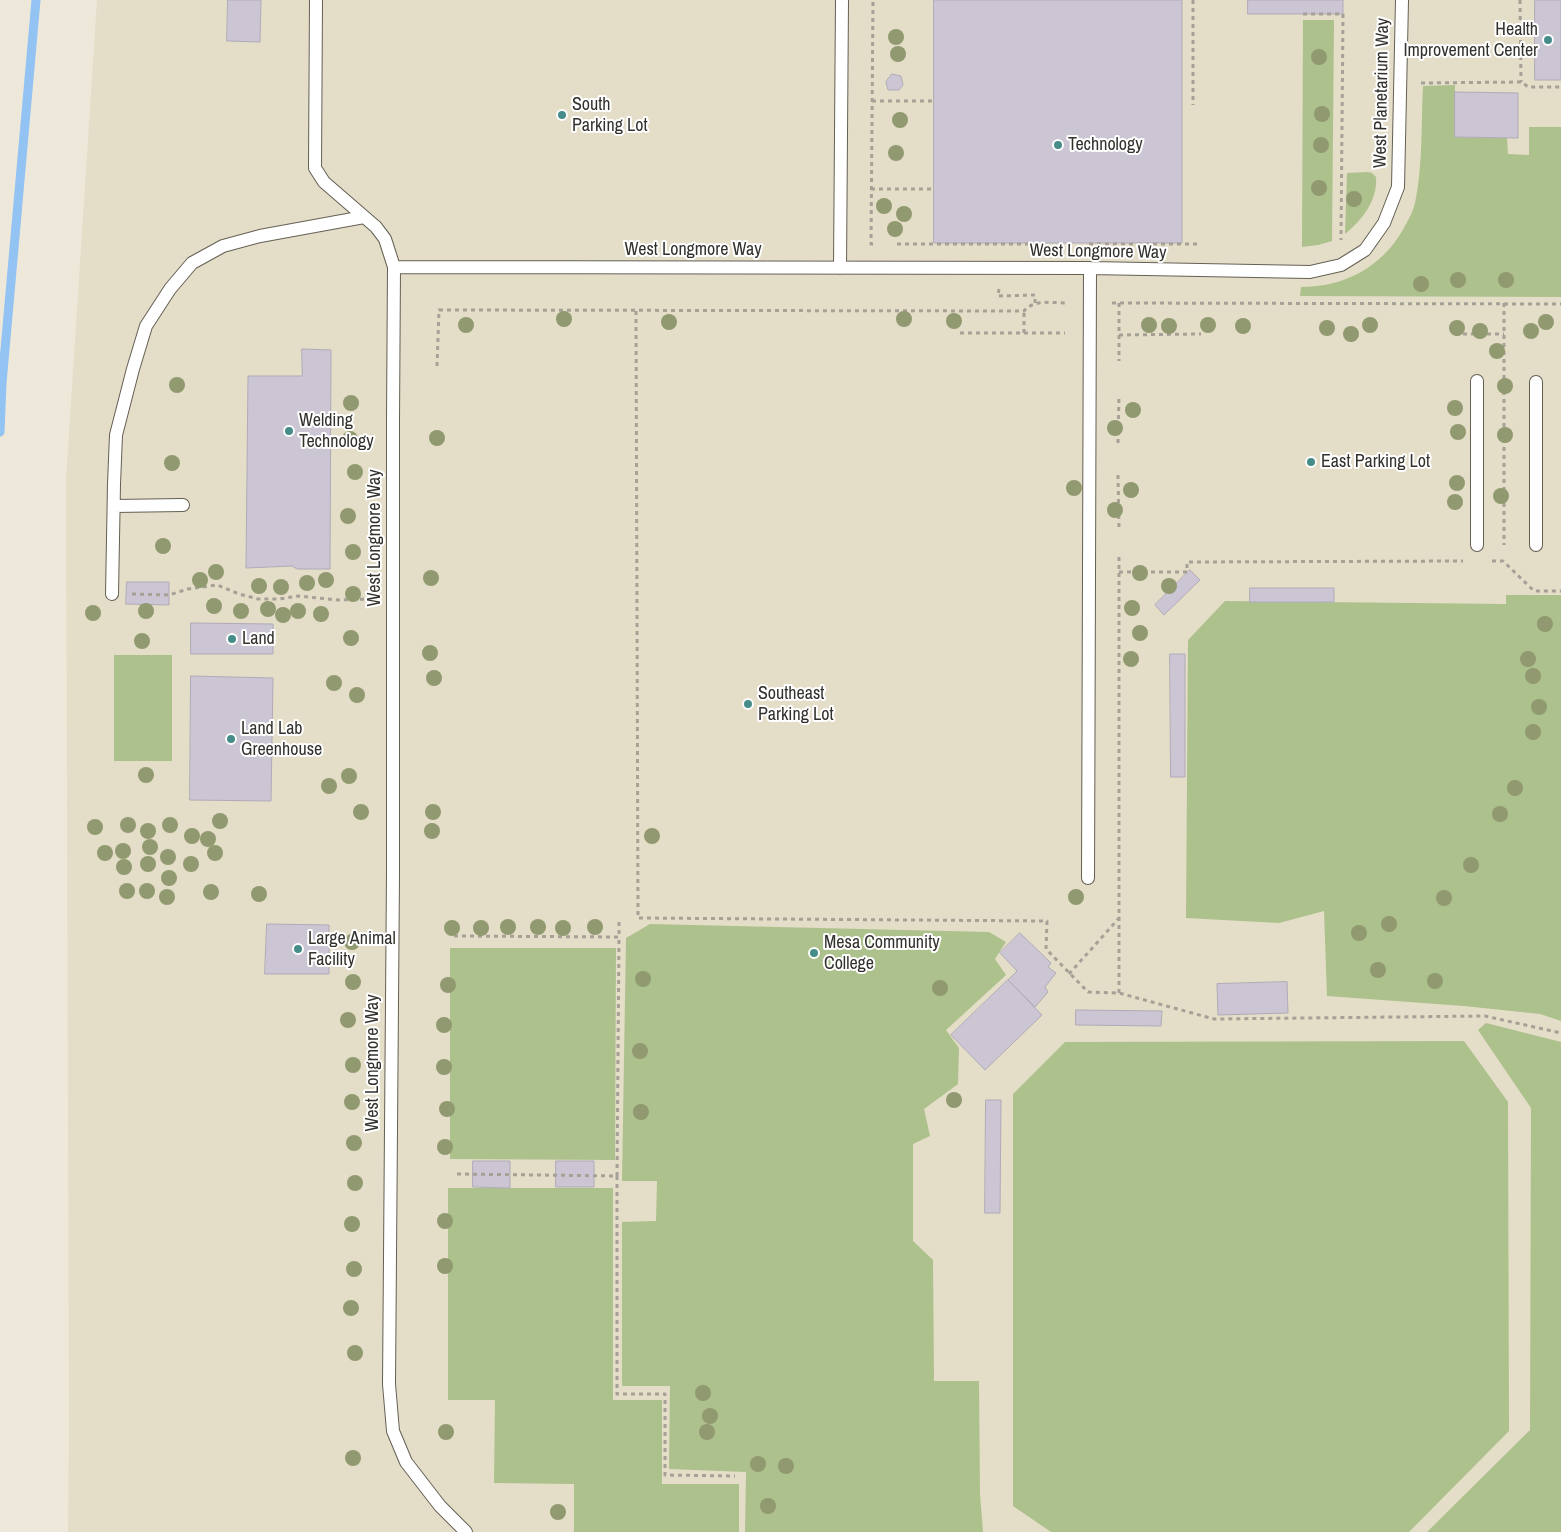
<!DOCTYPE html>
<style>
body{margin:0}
canvas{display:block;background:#ede8da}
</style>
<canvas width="1561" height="1532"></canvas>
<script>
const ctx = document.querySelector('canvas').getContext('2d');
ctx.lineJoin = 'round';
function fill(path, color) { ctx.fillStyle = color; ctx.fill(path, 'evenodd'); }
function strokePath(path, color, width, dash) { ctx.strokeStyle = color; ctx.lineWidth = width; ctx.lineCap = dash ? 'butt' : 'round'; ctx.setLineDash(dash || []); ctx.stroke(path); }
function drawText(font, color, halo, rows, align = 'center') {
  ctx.font = font + ' "Archivo Narrow",sans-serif'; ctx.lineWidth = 4; ctx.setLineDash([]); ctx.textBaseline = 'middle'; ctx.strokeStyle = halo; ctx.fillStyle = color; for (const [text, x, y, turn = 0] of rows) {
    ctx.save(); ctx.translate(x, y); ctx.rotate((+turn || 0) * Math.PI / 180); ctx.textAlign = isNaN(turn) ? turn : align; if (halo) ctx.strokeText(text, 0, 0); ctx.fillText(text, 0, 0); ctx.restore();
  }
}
const built = new Path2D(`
 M97,0H1561V1532H68L69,1427L66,480Z`);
const green = new Path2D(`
 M1303,20H1334L1332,241L1318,245L1302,247Z
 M1455,85V137L1507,138L1508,154L1529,155V127H1561V297L1300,296L1301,287C1345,287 1382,267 1404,228C1408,220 1413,212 1415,203C1423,166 1421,124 1423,86Z
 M1368,172L1372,173L1376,177C1378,200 1362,220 1345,234L1347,173Z
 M1506,595H1561V1021L1540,1014L1464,1006L1327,996L1324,911L1279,923L1186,918L1188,640L1225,601L1506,604Z
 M114,655H172V761H114Z
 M650,924L989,932L1006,942L995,959L1006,975L946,1030L959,1048L958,1084L924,1109L930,1136L913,1144V1241L933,1260L934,1381H979L980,1494L983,1532H745L746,1472L669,1469L670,1386H622V1222L656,1221L657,1181H622L626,938Z
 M450,948H616L615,1160L450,1159Z
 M1486,1023L1561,1042V1532H1427L1530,1430L1531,1108L1478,1030Z
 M1464,1041L1508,1102L1509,1431L1409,1532H1051L1013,1506V1094L1065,1042Z
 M448,1188H613V1400H662V1484H739V1532H574V1484L494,1483L495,1400H448Z`);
const stream = new Path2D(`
 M0,432L2,383L36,0`);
const building = new Path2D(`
 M228,0H261L260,42L227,41Z
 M934,0H1182V243H934Z
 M1248,0H1343V14H1248Z
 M1535,0H1561V80H1535Z
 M892,74L901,76L903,85L899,90H888L886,82Z
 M1455,92L1518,93V138L1455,137Z
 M302,349L331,350L330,569H297L292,566L246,568L248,376H302Z
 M1190,570L1200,580L1164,615L1155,605Z
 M127,582H169V605L126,604Z
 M1250,588H1334V602H1250Z
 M191,623L273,624V654H191Z
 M1170,654H1185V777H1171Z
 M191,676L273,678L271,801L190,800Z
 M267,924L329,925V974H265Z
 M1020,933L1051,963L1048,967L1056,973L1045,987L1048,992L1035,1007L1008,980L1017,971L1000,953Z
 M1008,980L1042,1015L985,1070L951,1035Z
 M1287,982L1288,1013L1218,1015L1217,984Z
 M1076,1010L1162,1011L1161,1026L1076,1025Z
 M986,1100H1001L1000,1213H985Z
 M473,1161H510V1188L473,1187Z
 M556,1161H594V1187H556Z`);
const path = new Path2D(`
 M1193,0V105
 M1520,0L1521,82
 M1303,14H1343L1341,240
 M1421,83L1522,82L1528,87H1561
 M872,101H934
 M871,189H934
 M873,244H871L873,0
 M897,244H1028
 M1089,244H1201
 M999,289L998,296L1035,295V303
 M1112,303L1561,304
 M1119,303V361
 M1504,303V545
 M636,311L638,918L1047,921L1046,949L1088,992L1119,993L1214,1019L1485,1016L1561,1033
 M960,333H1065
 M1024,333V311
 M1455,334H1504
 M1119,335L1201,334
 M437,366L439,310L1024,311C1034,299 1053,303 1068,303
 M1118,443L1119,395
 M1118,475L1119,527
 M1119,557V993
 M1492,561H1503L1534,591H1561
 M1119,572H1187V562L1463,561
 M132,594L169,595L188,589L217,585L239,594L258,599H279L298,596L338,600L372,599
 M454,936L619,937V918
 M1069,974L1120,917
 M457,1174L617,1176L619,937
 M617,1176V1394H665V1475L735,1476`);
const service = new Path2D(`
 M316,0L315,168L324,182L376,227L385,239L394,267L393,420V874L389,1384L393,1431L406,1462L440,1506L466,1532
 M394,267L1090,268L1310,272L1341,265L1365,250L1384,223L1398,187L1402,0
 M840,268L842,0
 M1477,381V545
 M1536,382V545
 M114,506L183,505
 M112,594L114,484L116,435L133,369L146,326L170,289L192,263L223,246L260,236L364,217
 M1088,878L1090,268`);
const trees = [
 [896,37],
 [898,54],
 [1319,57],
 [1322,114],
 [900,120],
 [1321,145],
 [896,153],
 [1319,188],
 [1354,199],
 [884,206],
 [904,214],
 [895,229],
 [1458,280],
 [1506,280],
 [1421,284],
 [564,319],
 [904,319],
 [954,321],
 [669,322],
 [1546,322],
 [466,325],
 [1149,325],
 [1208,325],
 [1370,325],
 [1169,326],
 [1243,326],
 [1327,328],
 [1457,328],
 [1480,331],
 [1531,331],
 [1351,334],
 [1497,351],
 [177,385],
 [1505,386],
 [351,403],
 [1455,408],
 [1133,410],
 [1115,428],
 [1458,432],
 [1505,435],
 [437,438],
 [350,439],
 [172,463],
 [355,472],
 [1457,483],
 [1074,488],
 [1131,490],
 [1501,496],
 [1455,502],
 [1115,510],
 [348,516],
 [163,546],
 [353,552],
 [216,572],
 [1140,573],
 [431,578],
 [200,580],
 [326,580],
 [307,583],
 [259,586],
 [1169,586],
 [281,587],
 [353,594],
 [214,606],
 [1132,608],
 [268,609],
 [146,611],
 [241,611],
 [298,611],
 [93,613],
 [321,614],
 [283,615],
 [1545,624],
 [1140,633],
 [351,638],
 [142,641],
 [430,653],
 [1131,659],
 [1528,659],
 [1533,676],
 [434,678],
 [334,683],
 [357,695],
 [1539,707],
 [1533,732],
 [146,775],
 [349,776],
 [329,786],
 [1515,788],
 [361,812],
 [433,812],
 [1500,814],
 [220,821],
 [128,825],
 [170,825],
 [95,827],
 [148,831],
 [432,831],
 [192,836],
 [652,836],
 [208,839],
 [150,847],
 [123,851],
 [105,853],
 [215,853],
 [168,857],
 [148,864],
 [191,864],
 [1471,865],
 [124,867],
 [169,878],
 [127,891],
 [147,891],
 [211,892],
 [259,894],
 [167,897],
 [1076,897],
 [1444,898],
 [1389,924],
 [508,927],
 [538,927],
 [595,927],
 [452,928],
 [481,928],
 [563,928],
 [1359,933],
 [352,942],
 [1378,970],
 [643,979],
 [1435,981],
 [353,982],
 [448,985],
 [940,988],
 [348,1020],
 [444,1025],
 [640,1051],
 [353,1065],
 [444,1067],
 [954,1100],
 [352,1102],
 [447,1109],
 [641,1112],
 [354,1143],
 [445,1147],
 [355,1183],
 [445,1221],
 [352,1224],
 [445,1266],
 [354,1269],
 [351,1308],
 [355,1353],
 [703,1393],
 [710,1416],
 [446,1432],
 [707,1432],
 [353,1458],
 [758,1464],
 [786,1466],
 [768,1506],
 [558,1512]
];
const markers = [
 [1548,40,5,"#468d8a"],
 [562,115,5,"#468d8a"],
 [1058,145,5,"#468d8a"],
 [289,431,5,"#468d8a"],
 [1311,462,5,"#468d8a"],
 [232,639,5,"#468d8a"],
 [748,704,5,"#468d8a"],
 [231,739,5,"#468d8a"],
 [298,949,5,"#468d8a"],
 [814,953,5,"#468d8a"]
];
const poiNames = [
 ["Health",1538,30,"right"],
 ["Improvement Center",1538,51,"right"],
 ["South",572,105],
 ["Parking Lot",572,126],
 ["Technology",1068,145],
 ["Welding",299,421],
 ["Technology",299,442],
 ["East Parking Lot",1321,462],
 ["Land",242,639],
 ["Southeast",758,694],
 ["Parking Lot",758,715],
 ["Land Lab",241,729],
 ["Greenhouse",241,750],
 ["Large Animal",308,939],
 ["Facility",308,960],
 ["Mesa Community",824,943],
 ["College",824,964]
];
const streetNames = [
 ["West Planetarium Way",1382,93,-89],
 ["West Longmore Way",693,250],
 ["West Longmore Way",1098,252,1],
 ["West Longmore Way",375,538,-90],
 ["West Longmore Way",373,1063,-90]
];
fill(built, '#e4ddc8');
fill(green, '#adc18c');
strokePath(stream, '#93c3f3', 9);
fill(building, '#ccc6d4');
strokePath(building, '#b0abb8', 1);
strokePath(service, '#646054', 14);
strokePath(path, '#a5a197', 3, [4, 4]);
strokePath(service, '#fff', 12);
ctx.fillStyle = '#90996f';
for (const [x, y] of trees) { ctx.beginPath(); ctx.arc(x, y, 8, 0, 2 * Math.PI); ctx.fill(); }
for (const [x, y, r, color] of markers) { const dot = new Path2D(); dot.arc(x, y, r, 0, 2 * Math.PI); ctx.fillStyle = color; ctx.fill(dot); strokePath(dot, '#fff', 2); }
drawText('18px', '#33312c', '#fff', poiNames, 'left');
drawText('18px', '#33312c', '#fff', streetNames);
</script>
